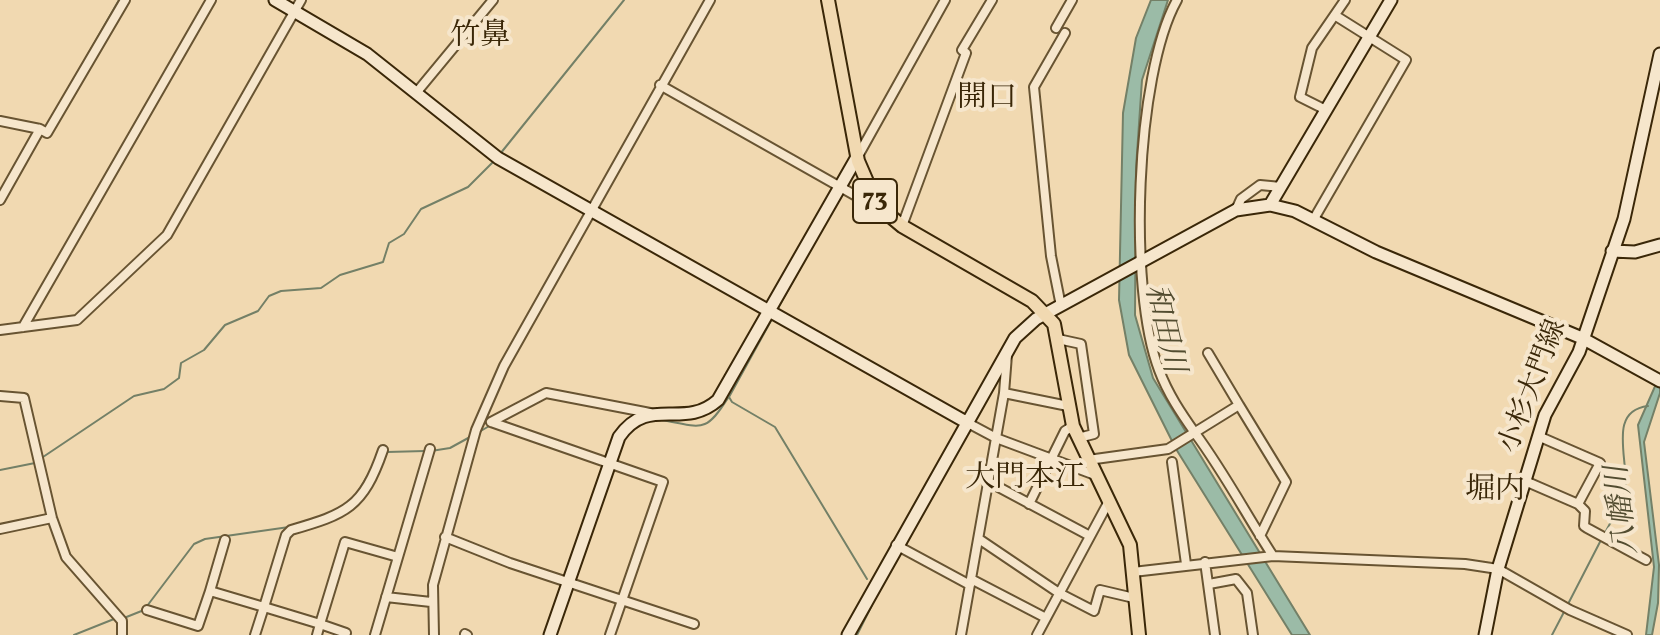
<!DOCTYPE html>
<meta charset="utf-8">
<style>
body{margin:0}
canvas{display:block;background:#f1d9b1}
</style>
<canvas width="1660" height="635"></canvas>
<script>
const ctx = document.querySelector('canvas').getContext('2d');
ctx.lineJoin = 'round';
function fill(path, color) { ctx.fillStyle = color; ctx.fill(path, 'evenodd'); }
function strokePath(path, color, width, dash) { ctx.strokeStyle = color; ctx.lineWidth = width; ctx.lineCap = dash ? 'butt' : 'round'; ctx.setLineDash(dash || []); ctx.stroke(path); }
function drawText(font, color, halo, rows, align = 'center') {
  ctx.font = font + ' Vollkorn,"Noto Serif JP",serif'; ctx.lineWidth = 8; ctx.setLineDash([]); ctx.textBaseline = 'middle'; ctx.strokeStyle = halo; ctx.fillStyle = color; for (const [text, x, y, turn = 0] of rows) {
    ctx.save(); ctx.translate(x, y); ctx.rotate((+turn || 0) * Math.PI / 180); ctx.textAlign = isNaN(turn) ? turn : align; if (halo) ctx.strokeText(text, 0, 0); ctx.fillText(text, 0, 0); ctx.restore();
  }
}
const water = new Path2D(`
 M1151,0H1168L1142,80L1136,168L1135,315L1153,378L1310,635H1292L1176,449L1129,355L1119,300L1123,113L1136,38Z
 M1660,375V393L1644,442L1659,565L1658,603L1652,635H1646L1654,567L1638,425Z`);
const stream = new Path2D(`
 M52,117L119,0
 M500,154L624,0
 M863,156L950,0
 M22,169L43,133
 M777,310L813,245
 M772,319L729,397L732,402L775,427L867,579
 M613,410L624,412
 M662,420C702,427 705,434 728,398
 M479,432L491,425
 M431,451L450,448L470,437
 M387,452L425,451
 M40,459L134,396L164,389L179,378L181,363L204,350L225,325L258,311L269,296L281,291L321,288L340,275L383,262L389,243L404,234L421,209L468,187L493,162
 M0,470L35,463
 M359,490L372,468
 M1604,535C1611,520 1623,504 1625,488C1629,459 1607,411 1648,406
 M1567,606L1601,540
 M124,618L144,610L194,544L205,539L289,527
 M74,635L114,619
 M857,635L872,605
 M1552,635L1564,612`);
const street = new Path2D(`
 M1177,0C1135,75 1128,290 1159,370C1168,394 1181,413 1195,433C1224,472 1247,516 1273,556
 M1056,28L1072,0
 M660,85L865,201L876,202
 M416,93L493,0
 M1326,110L1300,97L1312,48L1345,0
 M0,121L40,129
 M858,156L945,0
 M0,200L40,129L47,133L125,0
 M1236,210L1241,199L1260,185L1281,187
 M1315,217L1406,60L1336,16
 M902,226L966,53L962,50L992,0
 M1061,306L1051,256L1034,87L1065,33
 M23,327L211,0
 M0,330L77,320L167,235L301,0
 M1058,339L1081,344L1094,434L1078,438
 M1208,353L1239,405
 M1004,393L1068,406
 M0,396L24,398L52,518L66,557L122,621V635
 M491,422L663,482L610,635
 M491,422L546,393L650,413
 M966,422L996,438L1095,475
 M1088,460L1168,449L1239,405L1286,482L1260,536
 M1172,462L1186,564
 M1525,481L1578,504L1600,463L1538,436
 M989,482L1090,536
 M1029,504L1065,431L1073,426
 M1578,504L1585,511L1584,526L1587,528L1646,560
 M0,529L52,518
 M445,537L510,563L694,624
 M979,539L1059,593L1094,611L1100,590L1134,598
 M896,545L970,585
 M1205,562L1215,635
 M1133,572L1273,556L1465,564L1498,569L1570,610L1627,635
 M971,579L1046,618
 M1209,584L1236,579L1247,593L1253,635
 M210,591L225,540
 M386,597L431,602
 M147,610L198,626L210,591L264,607L286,535L291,530C346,514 363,508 383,450
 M465,634L467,635
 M255,635L264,607L320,624L345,542L398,557
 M317,635L320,624L346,633
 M375,635L430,449
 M434,635L433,585L476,430L504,366L710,0
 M961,635L1004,393L1007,355
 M1037,635L1108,503`);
const secondary = new Path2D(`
 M275,0L367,54L498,158L966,422
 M1270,205L1391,0
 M1612,251L1635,252L1660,245
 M550,635L619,437C649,394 683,431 718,400L857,157
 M848,635L1015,338L1036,319L1236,210L1270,205L1295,211L1376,252L1582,338L1660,381
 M1485,635L1498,569L1545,415L1579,352L1624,219L1660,54`);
const primary = new Path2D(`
 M828,0L858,161L877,205L902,226L1032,301L1054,324L1073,426L1130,545L1139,635`);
const shields = [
 [875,201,44]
];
const shieldNames = [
 ["73",875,201]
];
const streetNames = [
 ["小杉大門線",1535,387,-69]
];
const neighbourhoodNames = [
 ["竹鼻",480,38],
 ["開口",987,100],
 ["大門本江",1025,480],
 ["堀内",1495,492]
];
const waterNames = [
 ["和田川",1162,329,77],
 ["八幡川",1625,510,-97]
];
fill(water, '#9bbba7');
strokePath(water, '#748067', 2);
strokePath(stream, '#748067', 2);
strokePath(street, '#685432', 12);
strokePath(secondary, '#3a2708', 15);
strokePath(primary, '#3a2708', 16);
strokePath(street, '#f6e6cc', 8);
strokePath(secondary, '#f6e6cc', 11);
strokePath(primary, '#f1d9b1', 12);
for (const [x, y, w] of shields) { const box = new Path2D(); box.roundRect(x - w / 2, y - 22, w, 44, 6); ctx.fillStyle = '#f6e6cc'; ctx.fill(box); strokePath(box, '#3a2708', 2); }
drawText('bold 26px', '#3a2708', null, shieldNames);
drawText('28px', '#3a2708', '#f6e6cc', streetNames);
drawText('30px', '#3a2708', '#f6e6cc', neighbourhoodNames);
drawText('italic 30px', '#524c30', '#f6e6cc', waterNames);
</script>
